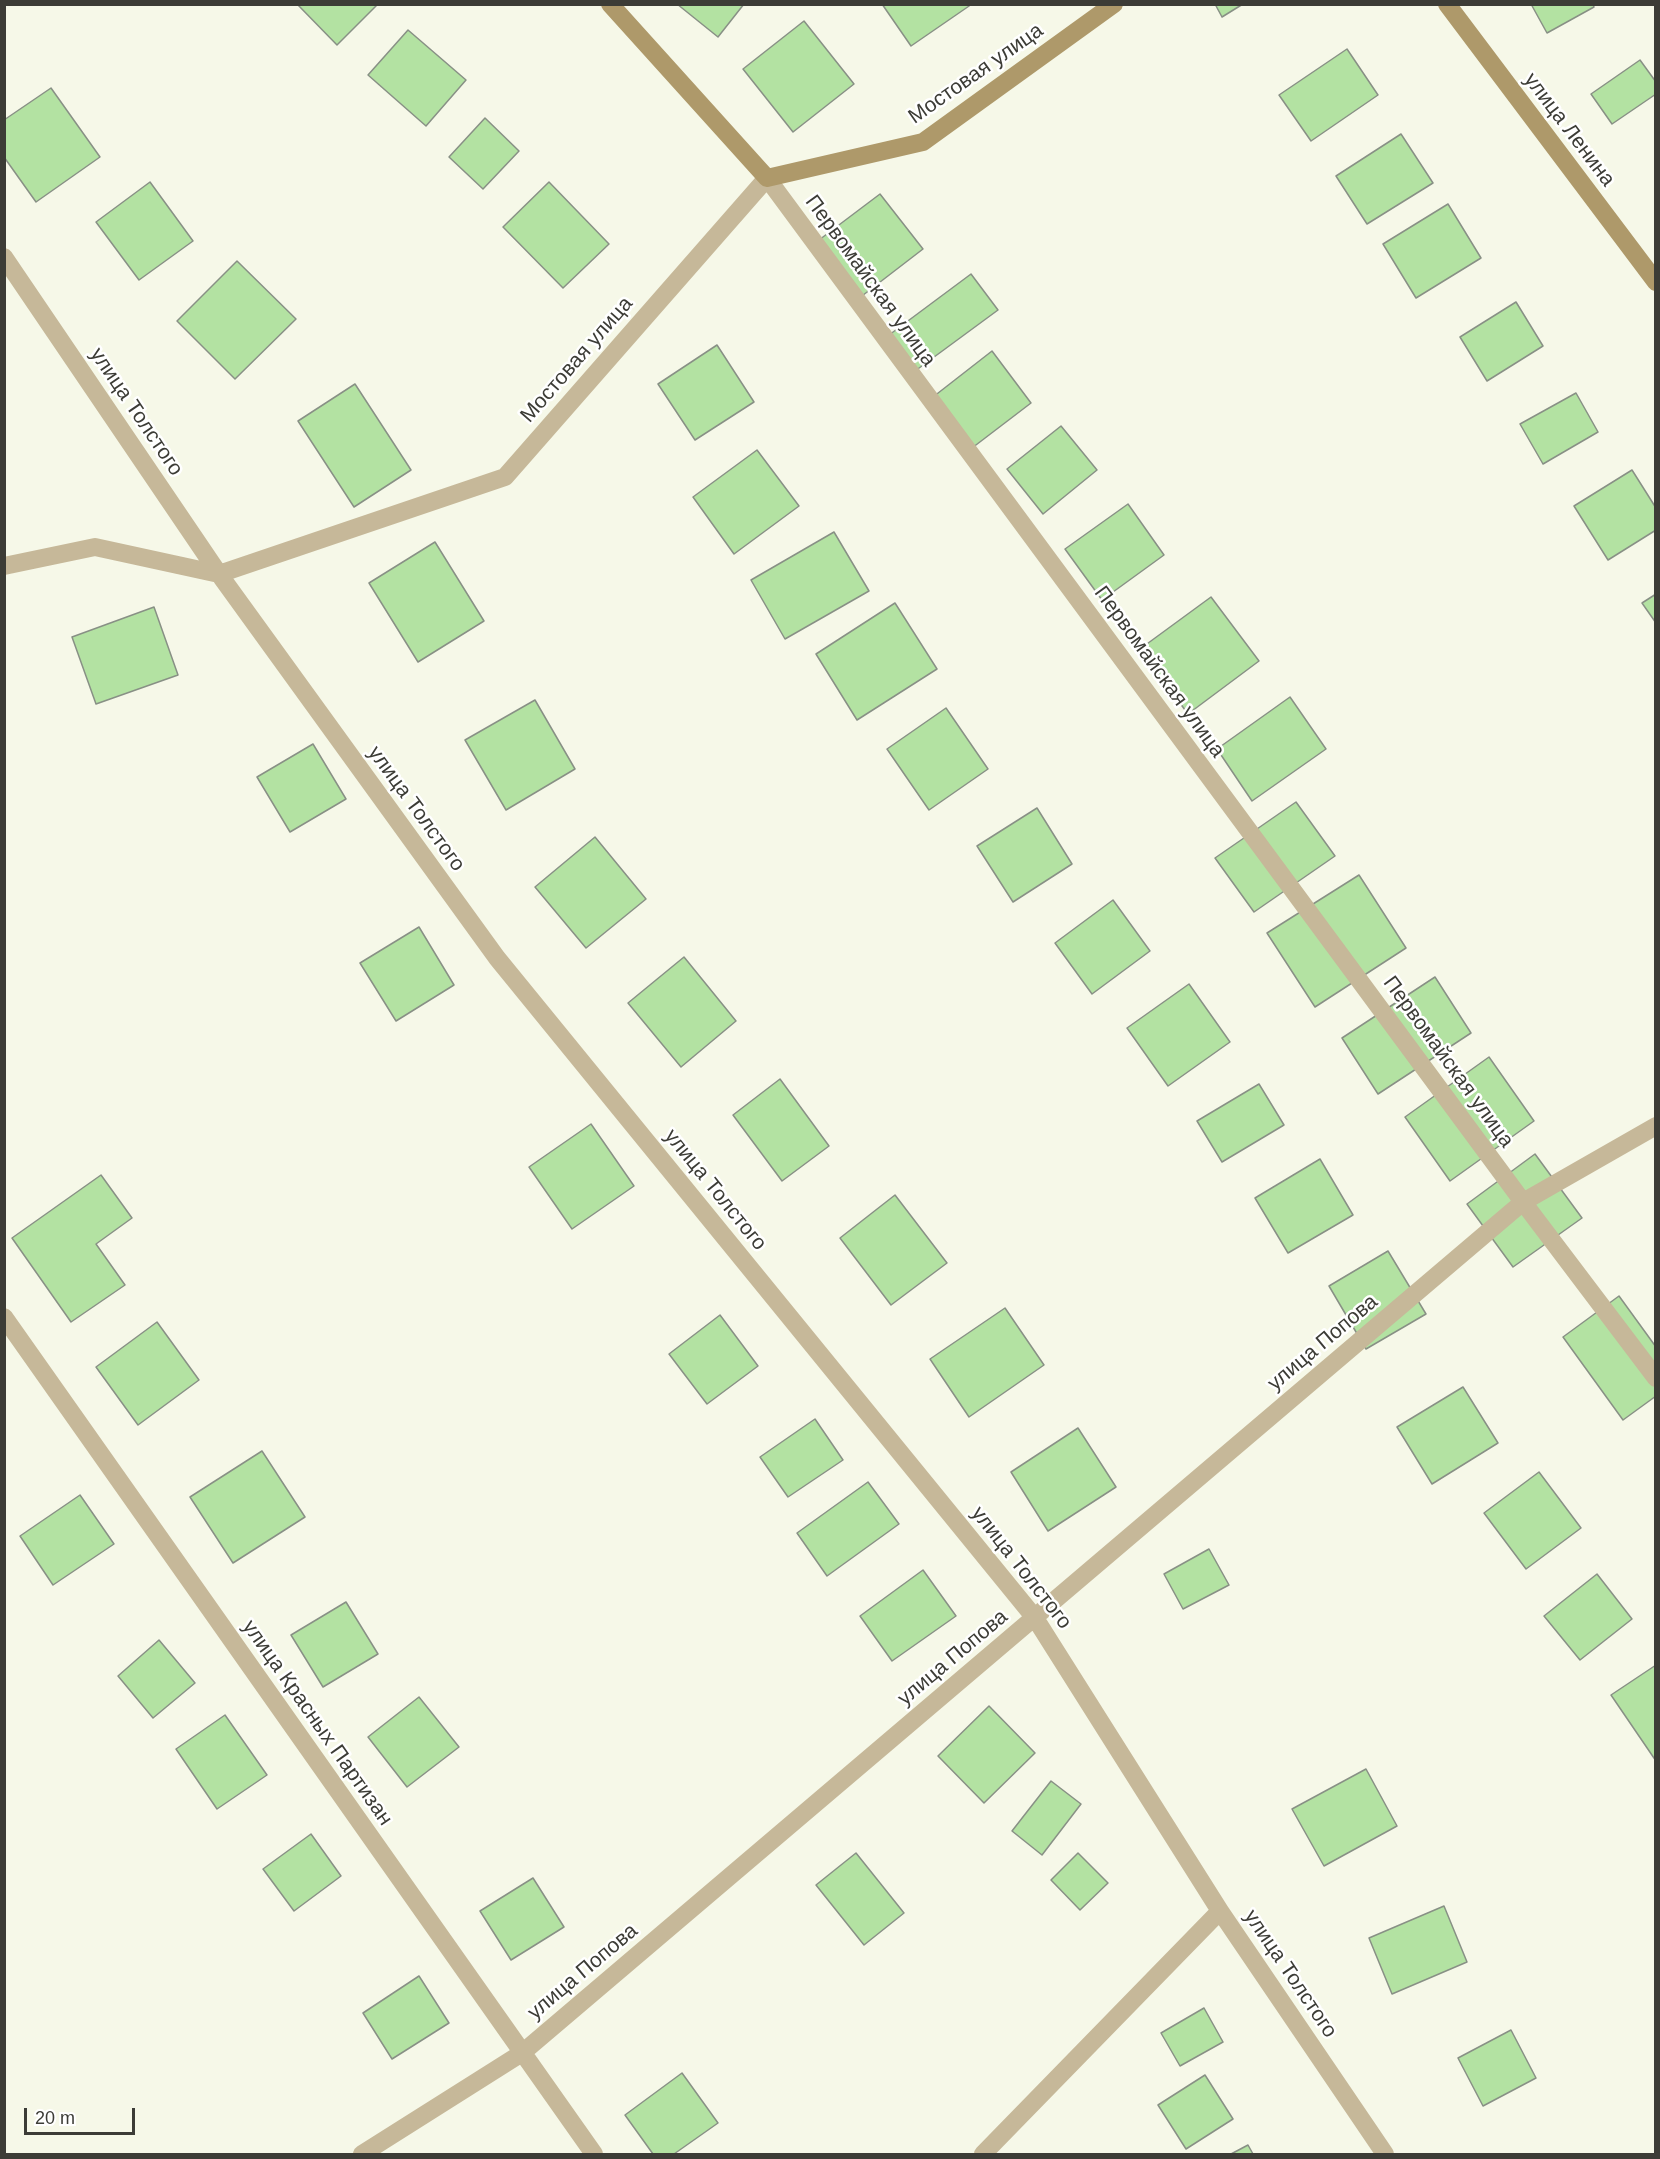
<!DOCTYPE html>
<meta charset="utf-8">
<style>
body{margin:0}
#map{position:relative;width:1660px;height:2159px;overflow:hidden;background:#f6f8e8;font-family:Helvetica,sans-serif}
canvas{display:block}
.frame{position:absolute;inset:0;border:6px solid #3c3c36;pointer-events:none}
.scale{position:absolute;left:24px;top:2108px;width:111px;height:27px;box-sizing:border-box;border:3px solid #3c3c36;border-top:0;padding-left:8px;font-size:18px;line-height:21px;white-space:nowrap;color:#3c3c36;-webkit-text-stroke:4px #fff;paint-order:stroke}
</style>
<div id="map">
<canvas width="1660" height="2159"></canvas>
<div class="frame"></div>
<div class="scale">20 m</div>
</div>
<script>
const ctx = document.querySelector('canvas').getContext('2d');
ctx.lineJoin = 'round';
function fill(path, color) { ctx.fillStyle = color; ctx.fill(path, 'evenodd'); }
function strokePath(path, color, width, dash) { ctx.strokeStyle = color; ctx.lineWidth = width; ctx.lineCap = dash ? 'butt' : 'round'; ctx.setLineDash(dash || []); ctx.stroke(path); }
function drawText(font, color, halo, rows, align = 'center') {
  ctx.font = font + ' Helvetica,sans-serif'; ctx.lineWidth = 5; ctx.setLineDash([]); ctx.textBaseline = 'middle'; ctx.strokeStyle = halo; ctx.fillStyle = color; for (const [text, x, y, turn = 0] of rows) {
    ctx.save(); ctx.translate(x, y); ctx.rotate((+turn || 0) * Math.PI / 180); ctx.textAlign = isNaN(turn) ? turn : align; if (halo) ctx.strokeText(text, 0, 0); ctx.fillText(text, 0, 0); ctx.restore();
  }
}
const building = new Path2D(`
 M297,4H376L377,5L337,45Z
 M677,4H744L718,37Z
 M882,4H972L911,46Z
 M1215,4H1243L1222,17Z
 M1531,4H1593L1594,7L1547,33Z
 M804,21L854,84L793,132L743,69Z
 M408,30L466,80L426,126L368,75Z
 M1347,49L1378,95L1311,141L1279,95Z
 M1640,60L1656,82V94L1612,124L1591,94Z
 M51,88L100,157L36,202L4,157V120Z
 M485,118L519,151L483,189L449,157Z
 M1401,134L1433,183L1367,224L1336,176Z
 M150,182L193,241L139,280L96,222Z
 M549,182L609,244L563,288L503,227Z
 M880,194L923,249L858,299L815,243Z
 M1448,204L1481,258L1416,298L1383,244Z
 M237,261L296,319L235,379L177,321Z
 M971,274L998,310L911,374L885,338Z
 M1516,302L1543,346L1487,381L1460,337Z
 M717,345L754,402L695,440L658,384Z
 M992,351L1031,403L972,448L933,397Z
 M355,384L411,470L354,507L298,421Z
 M1576,393L1598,432L1543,464L1520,424Z
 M1061,426L1097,470L1043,514L1007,469Z
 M757,450L799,506L734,554L693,497Z
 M1632,470L1656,508V530L1608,560L1574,506Z
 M1128,504L1164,555L1102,600L1065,549Z
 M834,532L869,591L785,639L751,580Z
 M435,542L484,621L418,662L369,583Z
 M1656,594V623L1642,603Z
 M1211,597L1259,661L1188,714L1140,649Z
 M895,603L937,669L857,720L816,654Z
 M154,607L178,675L96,704L72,637Z
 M1290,697L1326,749L1252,801L1217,749Z
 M535,700L575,769L506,810L465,740Z
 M946,708L988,769L929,810L887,749Z
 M313,744L346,799L290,832L257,777Z
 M1296,802L1335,856L1254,912L1215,858Z
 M1037,808L1072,864L1013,902L977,846Z
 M595,837L646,899L586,948L535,887Z
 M1359,875L1406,948L1315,1007L1267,933Z
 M1113,900L1150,951L1092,994L1055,943Z
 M419,927L454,985L396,1021L360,963Z
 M684,957L736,1021L681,1067L628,1003Z
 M1435,977L1471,1033L1378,1094L1342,1038Z
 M1189,984L1230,1042L1168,1086L1127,1028Z
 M1489,1057L1534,1121L1450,1181L1405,1117Z
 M780,1079L829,1146L782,1181L733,1115Z
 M1259,1084L1284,1125L1222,1162L1197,1121Z
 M591,1124L634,1186L572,1229L529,1167Z
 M1535,1154L1582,1218L1513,1267L1467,1204Z
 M1320,1159L1353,1215L1288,1253L1255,1198Z
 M101,1175L132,1218L96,1244L125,1285L71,1322L12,1238Z
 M895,1195L947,1263L891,1305L840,1238Z
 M1388,1251L1426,1314L1366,1349L1329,1286Z
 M1619,1296L1656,1347V1396L1623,1420L1563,1337Z
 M1005,1308L1044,1365L969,1417L930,1359Z
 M720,1315L758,1366L707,1404L669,1354Z
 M157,1322L199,1380L138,1425L96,1367Z
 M1463,1387L1498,1443L1432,1484L1397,1427Z
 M815,1419L843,1460L788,1497L760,1457Z
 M1078,1428L1116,1487L1048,1531L1011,1472Z
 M262,1451L305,1517L233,1563L190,1497Z
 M1539,1472L1581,1528L1526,1569L1484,1513Z
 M868,1482L899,1524L827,1576L797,1533Z
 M80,1495L114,1544L53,1585L20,1536Z
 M1209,1549L1229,1585L1183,1609L1164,1574Z
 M923,1570L956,1616L892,1661L860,1616Z
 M1597,1574L1632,1619L1580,1660L1544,1616Z
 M346,1602L378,1654L323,1687L291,1635Z
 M159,1640L195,1683L153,1718L118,1676Z
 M1656,1665V1761L1611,1695Z
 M419,1697L459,1747L407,1787L368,1737Z
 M989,1706L1035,1753L984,1803L938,1756Z
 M225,1715L267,1775L217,1809L176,1749Z
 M1366,1769L1397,1826L1324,1866L1292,1809Z
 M1051,1781L1081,1804L1042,1855L1012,1831Z
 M311,1834L341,1876L294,1911L263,1869Z
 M856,1853L904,1913L864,1945L816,1885Z
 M1078,1853L1108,1883L1080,1910L1051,1880Z
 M533,1878L564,1927L511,1960L480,1911Z
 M1444,1906L1467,1962L1392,1994L1369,1938Z
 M419,1976L449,2023L392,2059L363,2013Z
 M1204,2008L1223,2042L1180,2066L1161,2033Z
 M1511,2030L1536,2078L1483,2106L1458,2058Z
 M682,2073L718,2123L674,2154H653L625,2115Z
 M1205,2075L1233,2119L1186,2149L1158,2105Z
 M1248,2145L1253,2154H1231Z`);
const minor = new Path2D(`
 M4,257L219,574L497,958L1035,1618L1220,1911L1385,2154
 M4,566L95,547L219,574L505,477L767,178L1523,1202L1656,1378
 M4,1317L594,2154
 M362,2154L522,2053L1523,1202L1656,1126
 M983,2154L1220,1911`);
const secondary = new Path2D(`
 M610,4L767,178L923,142L1114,4
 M1447,4L1656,282`);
const streetNames = [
 ["Мостовая улица",976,74,-35],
 ["улица Ленина",1569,130,53],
 ["Первомайская улица",870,281,54],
 ["Мостовая улица",577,360,-49],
 ["улица Толстого",136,412,56],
 ["Первомайская улица",1159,672,54],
 ["улица Толстого",416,809,54],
 ["Первомайская улица",1448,1062,54],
 ["улица Толстого",715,1190,51],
 ["улица Попова",1323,1343,-40],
 ["улица Толстого",1021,1568,52],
 ["улица Попова",953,1658,-40],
 ["улица Красных Партизан",317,1723,55],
 ["улица Попова",583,1972,-40],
 ["улица Толстого",1290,1974,56]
];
fill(building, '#b3e2a2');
strokePath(building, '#889085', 1.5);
strokePath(minor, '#c6b899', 18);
strokePath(secondary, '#ae996a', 18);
drawText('21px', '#3c3c36', '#fff', streetNames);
</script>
